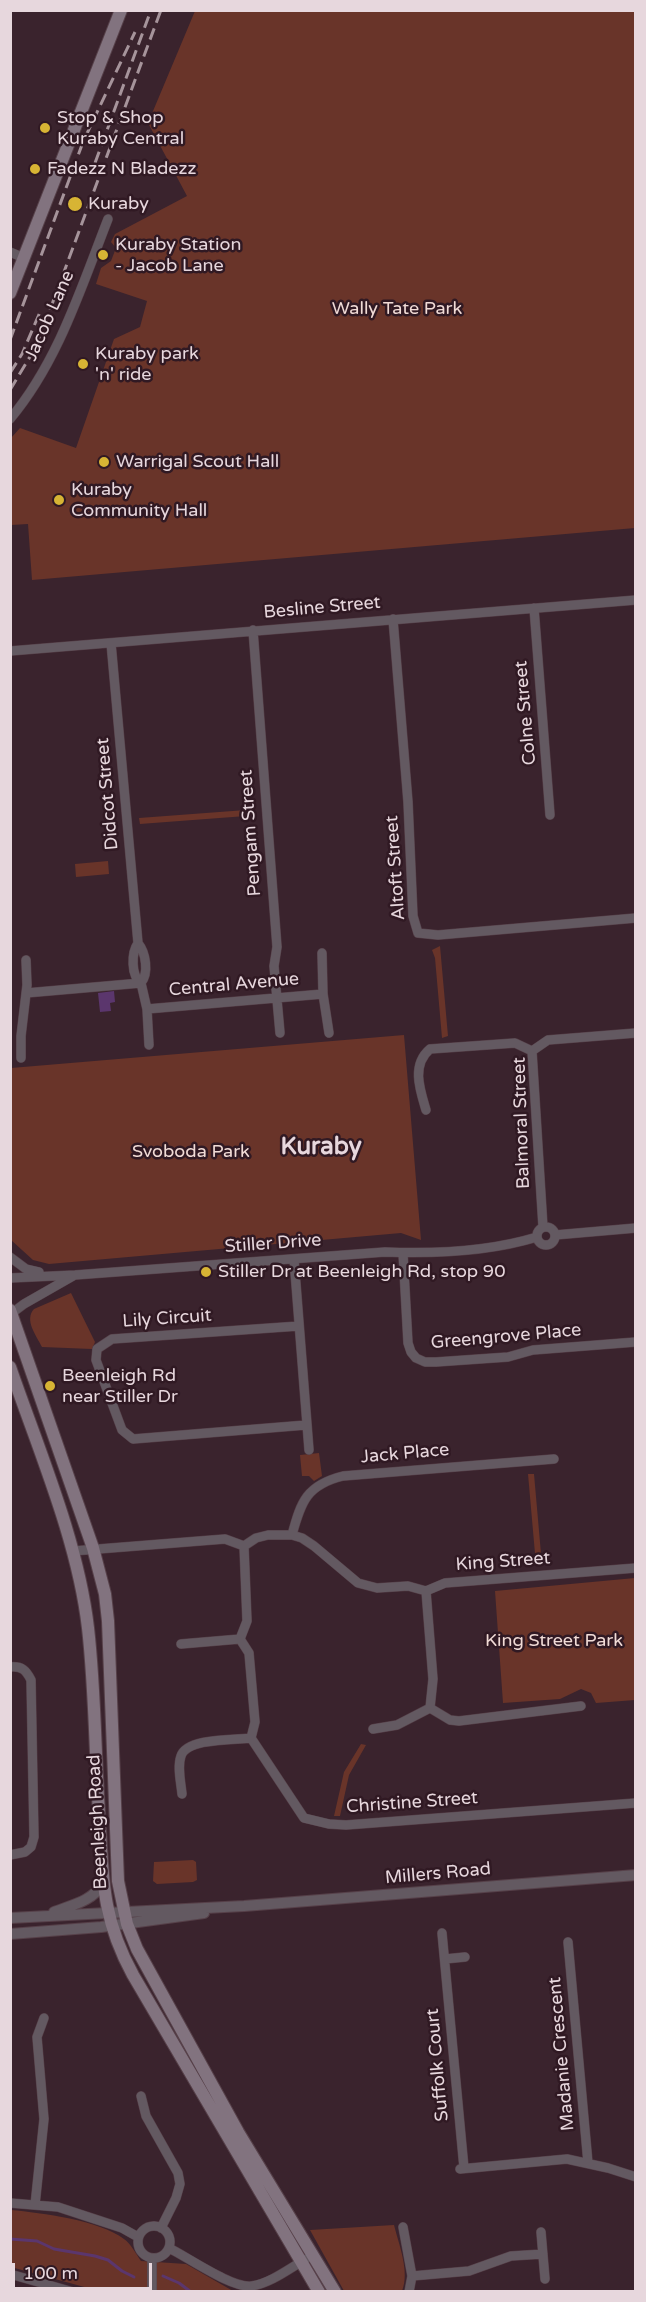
<!DOCTYPE html>
<style>
body{margin:0}
#map{position:relative;width:646px;height:2302px;overflow:hidden;background:#3a232d;font-family:"Varela Round",sans-serif}
canvas{display:block}
.frame{position:absolute;inset:0;border:12px solid #e7d7dd;pointer-events:none}
.scale{position:absolute;left:12px;top:2263px;width:140px;height:27px;box-sizing:border-box;border:3px solid #e7d7dd;border-top:0;padding-left:8px;font-size:18px;line-height:21px;white-space:nowrap;color:#e7d7dd;-webkit-text-stroke:4px #301923;paint-order:stroke}
</style>
<div id="map">
<canvas width="646" height="2302"></canvas>
<div class="frame"></div>
<div class="scale">100 m</div>
</div>
<script>
const ctx = document.querySelector('canvas').getContext('2d');
ctx.lineJoin = 'round';
function fill(path, color) { ctx.fillStyle = color; ctx.fill(path, 'evenodd'); }
function strokePath(path, color, width, dash) { ctx.strokeStyle = color; ctx.lineWidth = width; ctx.lineCap = dash ? 'butt' : 'round'; ctx.setLineDash(dash || []); ctx.stroke(path); }
function drawText(font, color, halo, rows, align = 'center') {
  ctx.font = font + ' "Varela Round",sans-serif'; ctx.lineWidth = 5; ctx.setLineDash([]); ctx.textBaseline = 'middle'; ctx.strokeStyle = halo; ctx.fillStyle = color; for (const [text, x, y, turn = 0] of rows) {
    ctx.save(); ctx.translate(x, y); ctx.rotate((+turn || 0) * Math.PI / 180); ctx.textAlign = isNaN(turn) ? turn : align; if (halo) ctx.strokeText(text, 0, 0); ctx.fillText(text, 0, 0); ctx.restore();
  }
}
const green = new Path2D(`
 M195,11H635V528L32,580L28,524L11,525V438L20,428L76,448L114,339L140,327L147,301L96,284L101,268L111,261L116,248L111,242L115,234L187,196L148,123Z
 M246,810V816L140,824L139,818Z
 M108,861L109,874L76,877L75,864Z
 M440,946L448,1036L442,1038L435,958L432,950Z
 M404,1035L421,1240L401,1233L49,1264L33,1260L11,1240V1068Z
 M71,1293L95,1342L92,1349L42,1347C36,1335 24,1320 34,1309Z
 M319,1453L322,1476L314,1481L309,1476H302L300,1455Z
 M528,1474H534L542,1565H536Z
 M635,1578V1700L596,1703L591,1693L581,1689L560,1699L503,1703L495,1591Z
 M361,1744L366,1745L349,1775L340,1816H334L344,1772Z
 M193,1860L196,1862L197,1880L193,1882L157,1884L153,1881L154,1862Z
 M11,2210C42,2213 99,2220 124,2239C131,2244 136,2254 141,2261L186,2264L233,2291H99L11,2267Z
 M394,2225C399,2245 410,2272 402,2291H344L310,2230Z`);
const water = new Path2D(`
 M114,991L115,1002L110,1003L111,1011L100,1012L98,993Z`);
const stream = new Path2D(`
 M10,2239L37,2241L54,2249L95,2256L108,2260L122,2271L134,2277
 M163,2276L179,2283L191,2292`);
const minor = new Path2D(`
 M10,252L24,258
 M10,419C58,362 81,288 108,219
 M534,608L550,815
 M393,619L408,802L413,916L418,933L438,935L636,918
 M253,630L277,947L274,966L280,1033
 M111,643L138,943C146,953 149,973 141,983
 M10,651L636,600
 M138,943C131,953 131,976 141,983L147,1009L149,1045
 M322,953L323,994L329,1033
 M26,993L141,983
 M147,1009L323,994
 M21,1058V1036L27,985L26,960
 M426,1110C420,1090 411,1065 430,1049L515,1043L532,1051
 M537 1236a9 9 0 1 1 18 0a9 9 0 1 1-18 0Z
 M543,1227L532,1051L548,1040L636,1033
 M555,1235L636,1228
 M403,1253L408,1343L411,1352L416,1358L425,1362H436L508,1357L533,1350L636,1342
 M10,1257L26,1269L39,1272
 M294,1259L309,1450
 M10,1278L75,1275L385,1252C436,1254 488,1252 537,1237
 M12,1313L24,1304L73,1276
 M299,1326L112,1339L97,1349L96,1360L122,1430L133,1439L306,1425
 M292,1535C301,1501 307,1485 343,1476L554,1459
 M244,1546L247,1621L240,1639L249,1653L255,1722L251,1738L304,1818L329,1824L346,1825L636,1803
 M73,1551L225,1539L244,1546L256,1538L268,1535H292L302,1538L314,1546L358,1583L377,1588L408,1586L426,1591L445,1583L636,1568
 M181,1644L240,1639
 M10,1667C22,1666 26,1670 31,1680L34,1837L31,1847L25,1852L10,1855
 M430,1708L450,1720L459,1721L581,1706
 M373,1729L397,1725L430,1708L433,1679L426,1591
 M182,1794C181,1783 177,1767 181,1756C187,1738 234,1740 251,1738
 M442,1933L464,2168
 M568,1942L588,2163
 M445,1959L465,1957
 M141,2096L146,2116L178,2173L180,2184L176,2198L161,2228
 M460,2169L567,2159L608,2168L636,2177
 M10,2203L58,2207L122,2228L138,2237
 M35,2205L44,2119L37,2037L44,2018
 M138 2242a16 16 0 1 1 32 0a16 16 0 1 1-32 0Z
 M403,2227L412,2276L409,2292
 M541,2232L545,2279
 M169,2248C189,2258 233,2289 252,2286C271,2283 290,2268 306,2259
 M152,2259V2292
 M10,2274L73,2292
 M412,2276L469,2271L511,2256L543,2254`);
const tertiary = new Path2D(`
 M54,1912C72,1905 93,1901 103,1883
 M10,1918L244,1906L636,1875
 M10,1934L101,1927L204,1913`);
const secondary = new Path2D(`
 M10,293L121,10
 M10,1310L93,1548L105,1594L108,1621L118,1881L127,1924L137,1949L238,2132L335,2292
 M10,1367C39,1451 78,1541 88,1628C95,1689 95,1752 99,1813C103,1877 101,1917 133,1975L319,2292`);
const rail = new Path2D(`
 M95,163L151,10
 M10,340L83,142L135,32
 M10,373L22,354L40,312
 M10,390L34,350L48,315L161,10`);
const markers = [
 [45,128,6,"#d7b434"],
 [35,169,6,"#d7b434"],
 [75,204,8,"#d7b434"],
 [103,255,6,"#d7b434"],
 [83,364,6,"#d7b434"],
 [104,462,6,"#d7b434"],
 [59,500,6,"#d7b434"],
 [206,1272,6,"#d7b434"],
 [50,1386,6,"#d7b434"]
];
const poiNames = [
 ["Stop & Shop",57,118],
 ["Kuraby Central",57,139],
 ["Fadezz N Bladezz",47,169],
 ["Kuraby",88,204],
 ["Kuraby Station",115,245],
 ["- Jacob Lane",115,266],
 ["Kuraby park",95,354],
 ["'n' ride",95,375],
 ["Warrigal Scout Hall",116,462],
 ["Kuraby",71,490],
 ["Community Hall",71,511],
 ["Stiller Dr at Beenleigh Rd, stop 90",218,1272],
 ["Beenleigh Rd",62,1376],
 ["near Stiller Dr",62,1397]
];
const parkNames = [
 ["Wally Tate Park",397,309],
 ["Svoboda Park",191,1152],
 ["King Street Park",554,1641]
];
const streetNames = [
 ["Jacob Lane",50,316,-66],
 ["Besline Street",322,608,-5],
 ["Colne Street",526,713,-95],
 ["Didcot Street",108,794,-95],
 ["Pengam Street",251,833,-94],
 ["Altoft Street",396,868,-94],
 ["Central Avenue",234,985,-5],
 ["Balmoral Street",522,1123,-92],
 ["Stiller Drive",273,1244,-4],
 ["Lily Circuit",167,1319,-4],
 ["Greengrove Place",506,1337,-5],
 ["Jack Place",405,1454,-5],
 ["King Street",503,1562,-4],
 ["Christine Street",412,1803,-4],
 ["Beenleigh Road",98,1822,-93],
 ["Millers Road",438,1874,-5],
 ["Madanie Crescent",562,2054,-95],
 ["Suffolk Court",438,2065,-95]
];
const districtNames = [
 ["Kuraby",321,1148]
];
fill(green, '#693429');
fill(water, '#5b366d');
strokePath(stream, '#5b366d', 3);
strokePath(minor, '#564049', 10);
strokePath(tertiary, '#564049', 12);
strokePath(secondary, '#564049', 14);
strokePath(minor, '#635961', 9);
strokePath(tertiary, '#635961', 10);
strokePath(secondary, '#82737f', 12);
strokePath(rail, '#a6949b', 3, [12, 6]);
for (const [x, y, r, color] of markers) { const dot = new Path2D(); dot.arc(x, y, r, 0, 2 * Math.PI); ctx.fillStyle = color; ctx.fill(dot); strokePath(dot, '#301923', 2); }
drawText('18px', '#e7d7dd', '#301923', poiNames, 'left');
drawText('18px', '#f1dbd6', '#301923', parkNames);
drawText('18px', '#e7d7dd', '#301923', streetNames);
drawText('bold 24px', '#e7d7dd', '#301923', districtNames);
</script>
